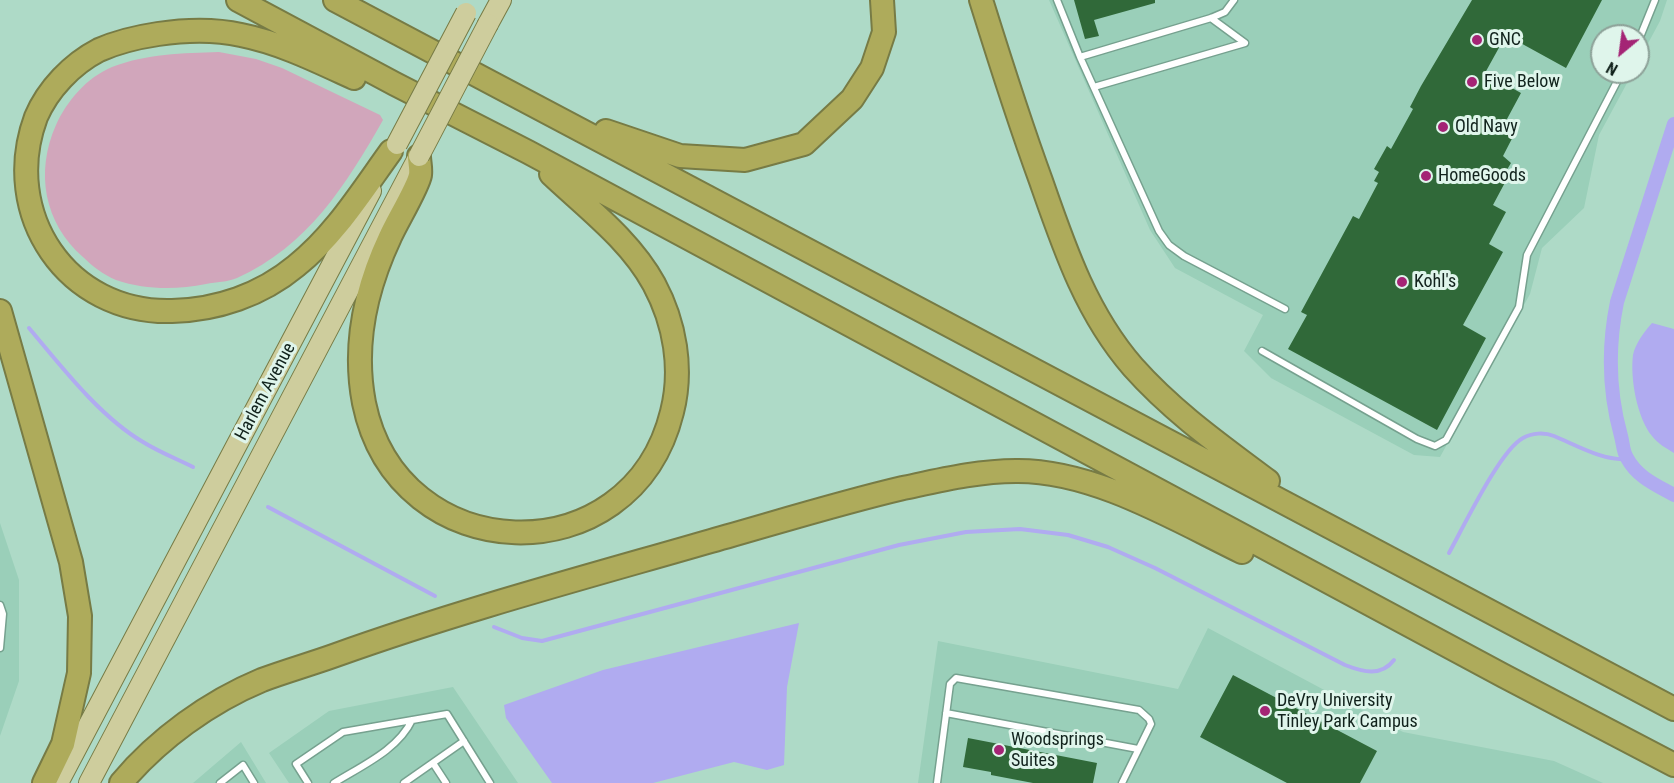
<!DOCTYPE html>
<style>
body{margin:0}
#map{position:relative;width:1674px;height:783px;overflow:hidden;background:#aedac7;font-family:"Roboto Condensed",sans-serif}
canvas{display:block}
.north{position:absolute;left:1590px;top:24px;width:60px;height:60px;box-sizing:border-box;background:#dff5eb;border:2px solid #8da198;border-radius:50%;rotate:209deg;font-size:16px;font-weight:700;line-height:24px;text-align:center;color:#11221c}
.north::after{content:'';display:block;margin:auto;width:21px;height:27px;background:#a42475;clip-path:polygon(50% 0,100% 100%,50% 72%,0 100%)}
</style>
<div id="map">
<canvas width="1674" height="783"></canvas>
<div class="north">N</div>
</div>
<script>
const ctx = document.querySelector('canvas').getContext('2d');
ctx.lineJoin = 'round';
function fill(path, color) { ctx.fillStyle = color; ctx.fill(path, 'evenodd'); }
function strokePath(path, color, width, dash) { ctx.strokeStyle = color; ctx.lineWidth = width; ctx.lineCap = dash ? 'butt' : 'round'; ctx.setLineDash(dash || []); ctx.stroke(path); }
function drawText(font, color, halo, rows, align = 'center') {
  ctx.font = font + ' "Roboto Condensed",sans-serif'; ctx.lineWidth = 6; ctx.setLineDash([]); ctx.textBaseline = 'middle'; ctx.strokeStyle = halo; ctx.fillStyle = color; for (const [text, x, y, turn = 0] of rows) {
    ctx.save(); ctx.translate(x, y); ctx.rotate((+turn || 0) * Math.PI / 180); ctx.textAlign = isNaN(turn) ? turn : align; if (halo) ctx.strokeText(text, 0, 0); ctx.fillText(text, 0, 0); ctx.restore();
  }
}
const built = new Path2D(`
 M1049,0H1667L1660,21L1638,62V36H1602V72H1633L1599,135L1584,208L1542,248L1530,294L1440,457L1414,455L1271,378L1244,351L1263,315L1175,268L1150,230Z
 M0,523L19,580V681L0,736Z
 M1208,628L1403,732L1554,761L1603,783H918L938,641L1178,689Z
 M453,687L518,783H289L269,753L329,711Z
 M241,742L266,783H193Z`);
const green = new Path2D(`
 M219,52L256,59L282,68L380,115L383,120C346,185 308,246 237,278C228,282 216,282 206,284C176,290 146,290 116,280C104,275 92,266 83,257C44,223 35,172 56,125C67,101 86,78 112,67C146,54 183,53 219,52Z`);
const water = new Path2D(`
 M1652,323L1674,329V453C1666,448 1658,444 1652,436C1637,418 1630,378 1633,355C1635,344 1644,332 1652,323Z
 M799,623L787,687L784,765L767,770L734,762L653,783H552L506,718L504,705L603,670Z`);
const stream = new Path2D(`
 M29,328C61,366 100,417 143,442C159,452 177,459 193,467
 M268,507L435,596
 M1449,553C1463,528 1500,450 1523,438C1532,433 1544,432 1554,436C1576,445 1603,461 1627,459
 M494,627L522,638L542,641L899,545L966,532L1020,529L1068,535L1108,547L1155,568L1345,665C1363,672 1381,677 1394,660`);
const canal = new Path2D(`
 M1674,124L1617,302C1608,346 1609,393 1621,436C1623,443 1623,452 1627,458C1637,477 1656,485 1674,495`);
const building = new Path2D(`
 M1074,0H1155V3L1094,20L1099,36L1085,39Z
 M1472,0H1602L1566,68L1506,35L1485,73L1521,93L1507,119L1519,125L1503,156L1511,163L1505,173L1509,175L1493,205L1506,212L1489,244L1503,252L1463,325L1486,338L1437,430L1288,349L1307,315L1301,312L1353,216L1359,219L1378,183L1374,181L1379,172L1374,169L1387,146L1391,149L1413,109L1410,107L1421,86Z
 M1233,675L1377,751L1360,783H1287L1200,737Z
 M968,738L1097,763L1093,783H1033L991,775V772L963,767Z`);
const service = new Path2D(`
 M1057,0L1080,57L1159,231L1169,245L1184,256L1285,309
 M1211,18L1245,43
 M1638,42L1655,0
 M1080,57L1211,18L1225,12L1234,0
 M1094,87L1245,43
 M1262,351L1417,439L1435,446L1446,440L1519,307L1527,255L1622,72
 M0,605L3,614L0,648
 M946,713L1138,749
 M433,763L446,783
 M220,783L243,765L254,783
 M308,783L296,764L343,732L447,714L490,783
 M334,783C361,766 398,750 412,720
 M404,783L464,741
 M937,783L950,684L956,678L1139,710L1149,719L1151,724L1122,783`);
const primary = new Path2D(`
 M488,24L501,0
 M58,783L371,191
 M89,783L419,156`);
const motorway = new Path2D(`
 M238,0L395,84L528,152L1504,676L1674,765
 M335,0L1674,709
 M981,0C1000,61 1019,121 1041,181C1064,247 1086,313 1133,367C1173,412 1220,445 1268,481
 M354,78C317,61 281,43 241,35C214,29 185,30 158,34C138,37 117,42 99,50C72,64 48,89 36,117C0,214 67,314 172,311C217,310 261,295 296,266C335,235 362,191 391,151
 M606,131L680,156L745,160L804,144L852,99L872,68L884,32L882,0
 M419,156C419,162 421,169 420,175C418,187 396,223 390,237C366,288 353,346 364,403C398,570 631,578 672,412C683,369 675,323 654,284C630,240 587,208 551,174
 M0,311L71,562L80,616L79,673L63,744L44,783
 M121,783C158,739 209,702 262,680C286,671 311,664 336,655C459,611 586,577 711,541C775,523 839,503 903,488C941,480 978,471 1016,471C1093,470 1174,519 1242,552`);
const primaryBridge = new Path2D(`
 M397,144L466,13
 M419,156L488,24`);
const markers = [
 [1477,40,6,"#a42475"],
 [1472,82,6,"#a42475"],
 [1443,127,6,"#a42475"],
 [1426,176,6,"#a42475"],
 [1402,282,6,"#a42475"],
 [1265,711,6,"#a42475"],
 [999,750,6,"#a42475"]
];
const poiNames = [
 ["GNC",1489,40],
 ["Five Below",1484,82],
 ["Old Navy",1455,127],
 ["HomeGoods",1438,176],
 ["Kohl's",1414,282],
 ["DeVry University",1277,701],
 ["Tinley Park Campus",1277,722],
 ["Woodsprings",1011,740],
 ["Suites",1011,761]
];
const streetNames = [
 ["Harlem Avenue",266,392,-62]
];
fill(built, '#9acfb9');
fill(green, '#d1a6bb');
fill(water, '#b0abf0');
strokePath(stream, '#b0abf0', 4);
strokePath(canal, '#b0abf0', 14);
fill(building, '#306939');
strokePath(service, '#76a18f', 9);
strokePath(primary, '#777b45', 22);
strokePath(motorway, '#777b45', 26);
strokePath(service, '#fff', 6);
strokePath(primary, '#cecd9d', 20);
strokePath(motorway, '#aeab5b', 22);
strokePath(primaryBridge, '#777b45', 22, []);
strokePath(primaryBridge, '#cecd9d', 20);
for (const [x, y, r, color] of markers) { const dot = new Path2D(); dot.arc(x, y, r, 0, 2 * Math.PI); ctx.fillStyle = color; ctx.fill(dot); strokePath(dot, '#dff5eb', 2); }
drawText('18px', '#11221c', '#dff5eb', poiNames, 'left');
drawText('18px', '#11221c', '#dff5eb', streetNames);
</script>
